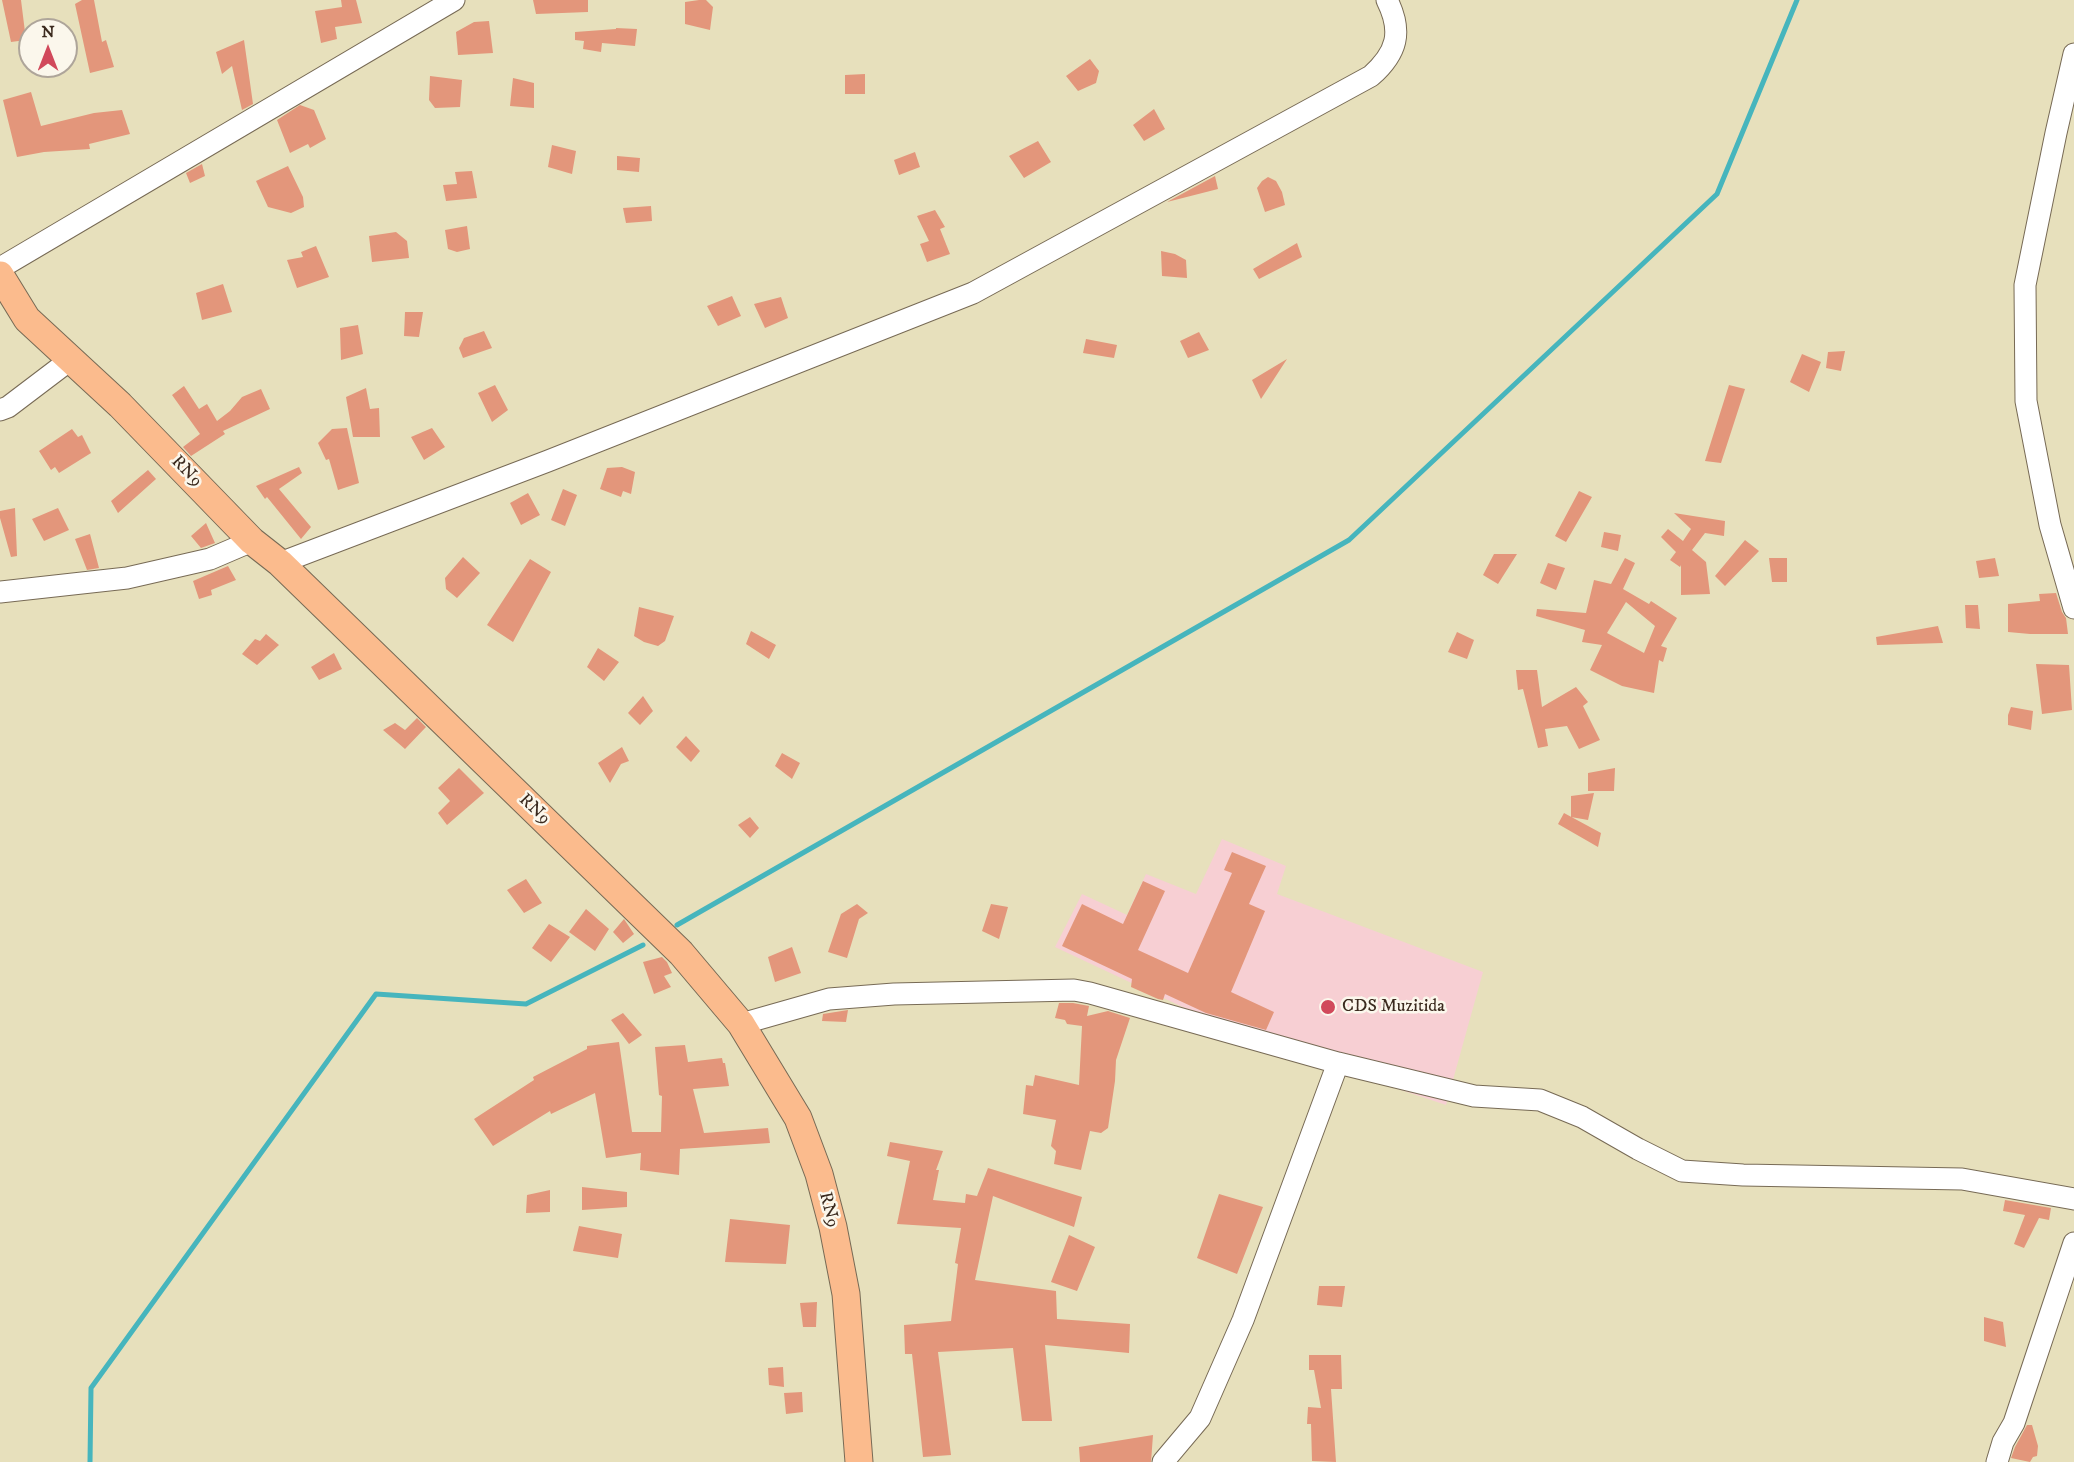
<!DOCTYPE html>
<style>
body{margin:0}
#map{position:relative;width:2074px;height:1462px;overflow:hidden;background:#e7e0bc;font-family:"IM FELL DW Pica",serif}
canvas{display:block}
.north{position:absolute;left:18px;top:18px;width:60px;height:60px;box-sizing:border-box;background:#fbf7ec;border:2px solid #aea59a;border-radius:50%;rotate:0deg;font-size:16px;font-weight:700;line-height:24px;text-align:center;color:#3b2a1e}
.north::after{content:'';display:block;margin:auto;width:21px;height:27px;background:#d1495b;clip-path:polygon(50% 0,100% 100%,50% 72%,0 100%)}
</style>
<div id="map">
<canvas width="2074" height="1462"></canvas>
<div class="north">N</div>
</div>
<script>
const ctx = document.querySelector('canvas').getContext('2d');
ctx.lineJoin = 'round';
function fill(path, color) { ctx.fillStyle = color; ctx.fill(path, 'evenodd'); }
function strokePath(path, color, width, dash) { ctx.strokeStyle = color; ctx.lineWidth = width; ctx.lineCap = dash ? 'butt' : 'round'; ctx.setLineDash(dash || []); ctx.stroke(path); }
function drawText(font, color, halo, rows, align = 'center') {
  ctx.font = font + ' "IM FELL DW Pica",serif'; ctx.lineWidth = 5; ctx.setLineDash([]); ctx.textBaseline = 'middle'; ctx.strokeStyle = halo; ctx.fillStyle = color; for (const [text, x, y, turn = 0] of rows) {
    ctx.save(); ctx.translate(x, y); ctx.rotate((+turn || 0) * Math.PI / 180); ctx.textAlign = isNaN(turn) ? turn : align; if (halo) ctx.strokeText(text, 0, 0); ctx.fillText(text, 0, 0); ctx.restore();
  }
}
const built = new Path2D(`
 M1222,839L1286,866L1277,894L1483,972L1446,1105L1257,1042L1055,947L1082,894L1127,915L1146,874L1196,894Z`);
const stream = new Path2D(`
 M677,925L1349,540L1717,194L1797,0
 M90,1462L91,1388L376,994L526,1004L643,945`);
const building = new Path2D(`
 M2,0H21L26,40L11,42Z
 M82,0H94L102,42L106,40L114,67L90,73L75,4Z
 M341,0H356L362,23L335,27L337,39L321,43L315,11L342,7Z
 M533,0H588V12L536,14Z
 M699,0H706L713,7L710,30L685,24V2Z
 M489,21L493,53L458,55L456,32L474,22Z
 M616,28L637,29L635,46L602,43L601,52L583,49L584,41L575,40V32L616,29Z
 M244,40L253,104L242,110L232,66L222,74L216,52Z
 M1090,59L1099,71L1096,83L1078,91L1066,76Z
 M865,74V94H845V75Z
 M430,76L462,80L460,107L435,108L429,100Z
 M513,78L534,83V108L510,106Z
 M31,92L41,126L94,113L122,110L130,134L89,144L90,149L44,152L17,157L3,100Z
 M300,105L314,110L326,139L310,148L308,144L290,153L277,120Z
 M1154,109L1165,129L1144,141L1133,125Z
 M1038,141L1051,162L1024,178L1009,156Z
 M552,145L576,151L572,174L548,167Z
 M915,152L920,167L899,175L894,160Z
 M617,156L640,158L639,172L617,170Z
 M202,164L205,176L190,183L186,173Z
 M288,166L303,197L304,207L291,213L268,207L256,181Z
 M472,171L477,198L446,201L443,185L457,184L455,172Z
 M1215,176L1218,189L1167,202Z
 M1268,177L1276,181L1282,192L1285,205L1265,212L1257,188L1262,181Z
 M651,206L652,221L626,223L623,208Z
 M935,210L945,227L940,229L950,254L927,262L920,244L929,241L917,216Z
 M467,226L470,249L457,252L448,249L445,230Z
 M396,232L407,241L409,258L372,262L369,236Z
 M1297,243L1302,257L1259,279L1253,269Z
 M316,246L329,277L297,288L287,260L303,257L301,252Z
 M1161,251L1175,254L1186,260L1187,278L1162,276Z
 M223,284L232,312L202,320L196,293Z
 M732,296L741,316L718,326L707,306Z
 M781,297L788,318L765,328L754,304Z
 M405,312H423L419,337L404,336Z
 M358,325L363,354L341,360L340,328Z
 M484,331L492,348L463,358L459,348L464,338Z
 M1199,332L1209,350L1188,358L1180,341Z
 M1086,339L1117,345L1114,358L1083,353Z
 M1845,351L1841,371L1826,368L1828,352Z
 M1802,354L1821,362L1809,392L1790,382Z
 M1287,359L1261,399L1252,380Z
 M495,385L508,410L492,422L478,393Z
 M1729,385L1745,389L1721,463L1705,461Z
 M184,386L199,409L207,404L217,421L230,411L242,397L261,389L270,409L223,431L225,434L191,456L183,447L200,434L172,395Z
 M366,388L370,409L379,408L380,437H353L346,397Z
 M347,428L359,483L338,490L329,459L326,460L318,443L332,429Z
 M432,428L445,447L424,460L411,437Z
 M72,429L78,437L82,435L91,453L59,473L55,467L51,470L39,451Z
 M299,467L302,473L279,489L311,527L301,539L267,497L265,499L256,486Z
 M622,467L635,472L631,494L623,491L621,497L600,489L607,468Z
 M148,470L156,479L118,513L111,501Z
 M563,489L577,495L565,526L551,520Z
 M1579,491L1592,497L1566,542L1555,536Z
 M528,493L540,515L521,525L510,503Z
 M15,508L17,556L11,557L0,518V511Z
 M58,508L69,530L44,541L32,519Z
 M1674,513L1725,521L1724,536L1705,533L1692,550L1706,562L1710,594L1681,595V565L1680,567L1670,560L1676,552L1661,537L1668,529L1683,541L1691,529Z
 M206,523L215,543L201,548L191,536Z
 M1604,532L1621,535L1618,551L1601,547Z
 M90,534L99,568L87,570L75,539Z
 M1745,540L1759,551L1725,586L1715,576Z
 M1494,554H1517L1498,584L1483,575Z
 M463,557L480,573L457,598L446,589L445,578Z
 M1625,558L1635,563L1623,589L1649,604L1651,601L1677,618L1661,646L1667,648L1663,662L1659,660L1654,693L1622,686L1590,670L1602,645L1582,642L1585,630L1536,616L1537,609L1586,613L1594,580L1611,584ZM1626,602L1655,626L1644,653L1607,633Z
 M1769,558H1787V582H1772Z
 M1995,558L1999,576L1979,578L1976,561Z
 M530,559L551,572L513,642L487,625Z
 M1548,563L1565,568L1556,590L1540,583Z
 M228,566L236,580L211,590L212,595L199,599L193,581Z
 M2056,593L2062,612L2066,618L2068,634H2030L2008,632V604L2040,601L2039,594Z
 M1965,605H1978L1980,629L1966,628Z
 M639,607L674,616L665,641L658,646L644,642L634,636Z
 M1938,626L1943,643L1877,645L1876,637Z
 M751,631L776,645L769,659L746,644Z
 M1457,632L1474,640L1467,659L1448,652Z
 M266,634L279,645L257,665L242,654L255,639L260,641Z
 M598,648L619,662L604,681L587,667Z
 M334,653L342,669L319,680L311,667Z
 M2036,664L2069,665L2072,710L2042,714Z
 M1516,670H1537L1542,707L1576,687L1588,702L1583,706L1600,740L1579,749L1567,726L1545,729L1548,746L1538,748L1523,689L1518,690Z
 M643,696L653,711L640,725L628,713Z
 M2011,707L2033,711L2031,730L2008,725V715Z
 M417,718L426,727L405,749L383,730L395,723L405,730Z
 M686,736L700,751L691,762L676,747Z
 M622,747L629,761L621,764L610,783L598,763Z
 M782,753L800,763L792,779L775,766Z
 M459,768L484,793L447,825L438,813L450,801L438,788Z
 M1615,768L1614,791H1588V773Z
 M1594,793L1588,820L1571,817V796Z
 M1564,813L1601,833L1598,847L1558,824Z
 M750,817L759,828L750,838L738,825Z
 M1232,852L1266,866L1249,904L1265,911L1231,992L1274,1012L1266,1030L1206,1013L1165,994L1163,1000L1158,999L1131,987L1132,979L1062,946L1082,904L1123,924L1143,881L1165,891L1138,950L1188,973L1232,873L1224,870Z
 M526,879L542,903L524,913L507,890Z
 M857,904L868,913L859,919L847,958L828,952L841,914Z
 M991,904L1008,907L999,939L982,931Z
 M586,909L609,929L595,951L569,932Z
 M624,919L634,934L623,943L613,932Z
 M549,924L570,937L551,962L532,948Z
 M792,947L801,973L775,982L768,957Z
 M662,957L667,962L672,973L664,976L671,987L654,994L643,962Z
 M1059,1003H1073L1089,1006L1087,1016L1108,1011L1130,1018L1116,1060L1115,1081L1108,1128L1101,1133L1090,1131L1081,1170L1054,1164L1056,1151L1051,1146L1056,1120L1023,1114L1026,1085L1033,1086L1035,1075L1079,1085L1082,1026L1067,1024L1065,1020L1055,1018Z
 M848,1010L846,1022L822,1021L823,1014Z
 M623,1013L642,1035L629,1044L611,1020Z
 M619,1042L632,1132H661L662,1096L659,1095L655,1047L685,1045L688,1062L722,1058L723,1063H725L729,1086L693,1089L704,1133L768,1128L770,1143L680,1149L679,1175L640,1170L641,1153L606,1158L595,1093L551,1114L550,1111L493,1146L474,1119L534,1080L533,1077L587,1049V1046Z
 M890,1142L943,1151L936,1170H939L933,1200L965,1203L966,1194L977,1196L988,1168L1082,1197L1074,1227L993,1196L975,1280L1056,1291L1057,1319L1130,1324L1129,1353L1045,1345L1052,1421H1022L1013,1348L938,1352L951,1455L923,1457L912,1354H905L904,1325L951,1321L958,1264L955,1263L961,1228L897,1224L910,1161L887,1156Z
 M582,1187L627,1192V1207L582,1210Z
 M550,1190V1212L526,1213L527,1195Z
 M1219,1194L1263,1207L1237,1274L1197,1258Z
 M2005,1200L2051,1208L2049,1220L2039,1218L2024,1248L2014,1244L2025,1215L2003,1211Z
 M730,1219L790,1225L786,1264L725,1262Z
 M579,1226L622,1234L618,1258L573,1251Z
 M1069,1235L1095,1247L1077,1291L1051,1282Z
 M1319,1286H1345L1342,1307L1317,1305Z
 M817,1302L816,1327H803L800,1303Z
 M1984,1317L2003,1322L2006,1347L1984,1341Z
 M1309,1355H1341L1342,1389H1331L1336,1462L1312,1461L1311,1424H1307L1308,1407L1321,1408L1314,1370H1309Z
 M783,1367L784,1387L769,1385L768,1368Z
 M802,1392L803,1412L786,1414L784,1393Z
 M2027,1425H2032L2038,1446L2037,1456L2033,1457L2030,1462L2011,1458L2015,1447Z
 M1153,1435L1151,1462H1080L1079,1447Z`);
const minor = new Path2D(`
 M2074,54L2056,133L2025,285L2026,401L2050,525L2074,608
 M0,268L454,0
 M0,410L8,407L70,360
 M280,563L548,461L973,293L1371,76C1397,53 1403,32 1387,0
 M0,592L127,578L210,559L252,541
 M741,1024L829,999L894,994L1074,990L1090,993L1338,1063L1474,1096L1540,1100L1582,1117L1638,1149L1682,1171L1743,1175L1962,1179L2074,1199
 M1163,1462L1200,1418L1243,1320L1338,1063
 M1997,1462L2003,1442L2014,1423L2074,1243`);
const major = new Path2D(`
 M0,275L27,319L120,405L252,541L280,563L681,953L741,1024L798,1118L819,1174L833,1227L846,1294L859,1462`);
const markers = [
 [1328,1007,8,"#d1495b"]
];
const streetNames = [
 ["RN9",186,472,46],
 ["RN9",534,810,44],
 ["RN9",828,1210,76]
];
const poiNames = [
 ["CDS Muzitida",1342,1007]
];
fill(built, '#f7cfd3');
strokePath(stream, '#46b5bd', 5);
fill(building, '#e3967b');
strokePath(minor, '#776a55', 23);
strokePath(major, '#776a55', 29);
strokePath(minor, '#fff', 21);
strokePath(major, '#fbbb8d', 27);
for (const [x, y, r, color] of markers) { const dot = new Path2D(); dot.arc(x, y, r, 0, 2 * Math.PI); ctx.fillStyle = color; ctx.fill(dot); strokePath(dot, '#fbf7ec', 2); }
drawText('18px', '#3b2a1e', '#fbf7ec', streetNames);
drawText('18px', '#3b2a1e', '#fbf7ec', poiNames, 'left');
</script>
